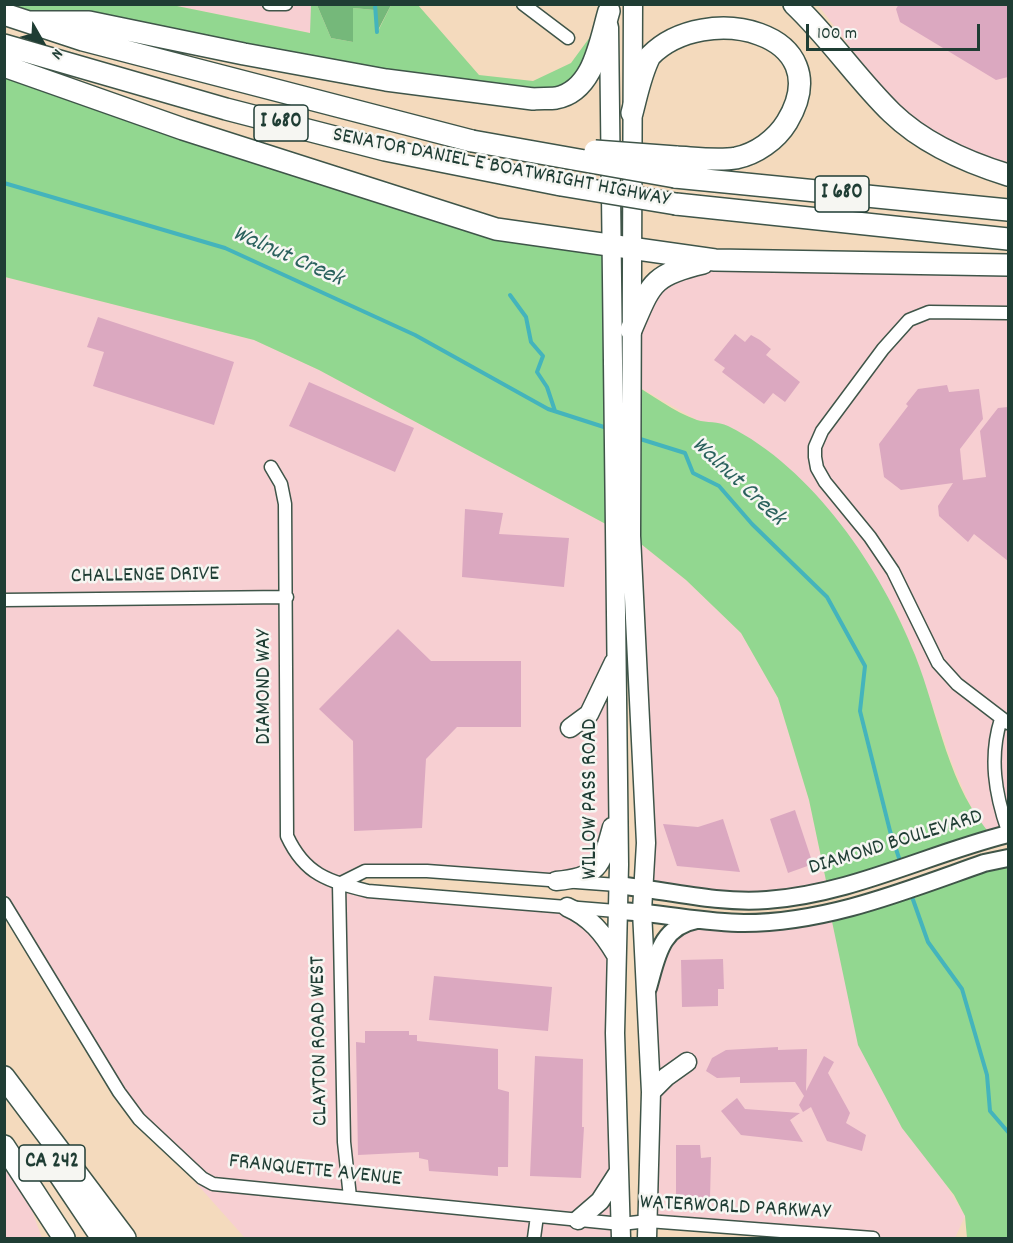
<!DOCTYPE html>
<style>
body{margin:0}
#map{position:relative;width:1013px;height:1243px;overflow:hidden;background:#f4dabd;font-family:Dekko,sans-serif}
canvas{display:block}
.frame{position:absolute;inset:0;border:6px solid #1f3d34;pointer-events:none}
.north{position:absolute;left:12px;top:12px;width:60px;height:60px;-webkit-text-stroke:4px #f6f6f2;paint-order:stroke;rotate:129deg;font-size:16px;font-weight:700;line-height:24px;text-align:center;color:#1f3d34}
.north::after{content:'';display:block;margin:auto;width:21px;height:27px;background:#1f3d34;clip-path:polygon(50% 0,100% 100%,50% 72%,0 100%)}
.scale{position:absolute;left:806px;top:24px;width:174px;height:27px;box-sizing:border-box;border:3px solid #1f3d34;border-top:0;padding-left:8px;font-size:18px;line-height:21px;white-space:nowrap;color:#1f3d34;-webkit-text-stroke:4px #f6f6f2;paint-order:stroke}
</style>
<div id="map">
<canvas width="1013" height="1243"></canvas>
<div class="frame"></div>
<div class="north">N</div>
<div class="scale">100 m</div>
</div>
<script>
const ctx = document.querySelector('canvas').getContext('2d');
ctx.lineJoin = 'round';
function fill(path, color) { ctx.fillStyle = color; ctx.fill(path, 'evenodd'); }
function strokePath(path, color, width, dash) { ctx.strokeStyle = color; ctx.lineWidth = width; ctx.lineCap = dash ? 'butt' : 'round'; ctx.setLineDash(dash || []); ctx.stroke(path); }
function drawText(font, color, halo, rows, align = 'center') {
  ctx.font = font + ' Dekko,sans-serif'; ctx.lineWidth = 5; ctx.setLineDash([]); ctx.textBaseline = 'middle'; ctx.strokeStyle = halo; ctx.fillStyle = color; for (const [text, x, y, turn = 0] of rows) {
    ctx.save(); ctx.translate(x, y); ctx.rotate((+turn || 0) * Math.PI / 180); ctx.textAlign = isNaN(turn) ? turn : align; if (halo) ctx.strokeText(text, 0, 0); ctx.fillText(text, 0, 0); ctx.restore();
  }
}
const built = new Path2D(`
 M172,5H311V33Z
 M818,5H1008V166L987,159L912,120L881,88Z
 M1008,265V834L994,838L981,824L969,803L952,763L915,655L896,611L817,497L774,456L732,428L697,420L630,382L649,288L683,267Z
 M5,277L254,340L319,370L615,529L616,811L582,879L365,871L340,883L567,907L616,955L621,1238H245L139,1119L5,903Z
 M631,536L686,580L741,633L778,698L809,800L828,890L766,900L643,888Z
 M830,912L902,1128L940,1175L965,1216L955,1238H873L648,1221L647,992L674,927Z
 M4,1158L30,1205L42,1238H5Z`);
const green = new Path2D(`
 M4,5H172L310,33L311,5H317L331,38L353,42V8L375,10L378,31L391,5H418L479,75L533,81L571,63L609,11L599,46L557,98L30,22Z
 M4,66L474,223L612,247L615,529L319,370L254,340L5,277Z
 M630,382C651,394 674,412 697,420C707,423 718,421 728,426C812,467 882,570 915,655C939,715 948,789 994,838L828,890L809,800L778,698L741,633L686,580L631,536Z
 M984,863L1008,866V1238H967L965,1216L954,1195L902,1128L858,1045L830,912Z`);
const forest = new Path2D(`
 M317,5H391L377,32L375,10L353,8V42L331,38Z`);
const stream = new Path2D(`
 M375,4L377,32
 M4,183L225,248L415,335L548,409L607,428
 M510,295L526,317L531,342L543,356L537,372L547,387L555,411
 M637,438L685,453L693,473L719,486L752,524L827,597L865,666L860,711L890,831L901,864
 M911,894L928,942L962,989L987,1075L990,1111L1008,1132`);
const building = new Path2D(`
 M899,4H1008V77L996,80L900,22L896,9Z
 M98,317L234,362L214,425L93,386L104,352L87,347Z
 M735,334L745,342L751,335L760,340L771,349L766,355L800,382L785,402L773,393L764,404L722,372L725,368L714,360Z
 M309,382L414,428L395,472L289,426Z
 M947,385L949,392L979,389L983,419L960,449L963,480L986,477L980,431L998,408L1008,407V561L974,534L968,542L939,516L938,506L953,483L901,490L884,477L879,444L908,406L906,404L918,389Z
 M465,509L503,513L499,534L569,538L564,587L462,577Z
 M398,629L431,661H521V727H457L426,759L422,828L354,831L353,741L319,709Z
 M795,810L813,864L788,873L770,819Z
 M723,819L740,872L677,866L663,824L698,827Z
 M723,959L724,989H718V1006L682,1007L681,960Z
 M434,976L552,987L548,1031L429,1020Z
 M365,1031H409V1035H417V1041L498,1049V1089L509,1092L508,1167H498V1176L429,1171L428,1160L419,1158V1152L358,1155L356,1042L365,1043Z
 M778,1047V1050L807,1049L806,1091L824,1056L834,1062L828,1073L850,1113L846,1123L866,1135L862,1151L827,1141L811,1107L803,1112L799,1105L804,1096L795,1082L740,1083V1077L717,1078L706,1071L712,1058L726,1050Z
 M535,1056L583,1059L582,1127H584L581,1178L530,1176Z
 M737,1098L745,1109L800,1113L790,1120L803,1142L741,1135L721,1111Z
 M676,1145H700L701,1158L711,1157L710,1199H676Z`);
const street = new Path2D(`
 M269,4H286
 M523,4L568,38
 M1008,313L929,312L909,320L883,349L822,431L815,447V457L817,468L825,482L870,537L893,571L938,663L957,684L1008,723
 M271,467L281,484L285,504L287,836C305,875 328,881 368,891L616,911
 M4,600L287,597
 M1001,719C989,757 995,794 1008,831
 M339,884L344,1142L350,1197
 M339,884L365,871H427L617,885
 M4,903L119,1092L139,1119L202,1178L213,1184L621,1224L648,1221L873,1238
 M534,1238L537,1216`);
const secondary = new Path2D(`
 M617,885C665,890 717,904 767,900C851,894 928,854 1008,834
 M616,911C659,912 702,923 744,923C827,923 907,890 984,863L1008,858
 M648,988C657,957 660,927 697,920`);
const primary = new Path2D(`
 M633,4L631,536L646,843L642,911L651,1092L647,1238
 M609,27L619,865L615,1033L621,1238
 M570,728L589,714L614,662
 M556,881C599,877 601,867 612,827
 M567,907C590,917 603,933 616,955
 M651,1092L666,1077L687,1062
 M578,1220L600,1201L618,1173`);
const highway = new Path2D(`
 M794,4C830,38 857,79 892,113C924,144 966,162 1008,175
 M4,14L83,40L472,141
 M30,22H89L244,54L386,80L533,99C540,98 549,99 556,98C594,91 600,41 609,11
 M4,45L226,109L385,150L561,185
 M4,66L183,129L496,229L715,260L1008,265
 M632,113C637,94 641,73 650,56C705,0 841,32 787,122C776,140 756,154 736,158C718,161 695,158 676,157
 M675,177L1008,210
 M676,204L1008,239
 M631,330C651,284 651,275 703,263
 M4,1077L125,1238
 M4,1146L64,1238
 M59,1174L102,1238`);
const highwayBridge = new Path2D(`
 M472,141L675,177
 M595,151L676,157
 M561,185L676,204`);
const shields = [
 [281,123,54],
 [842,194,54],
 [52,1163,66]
];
const shieldNames = [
 ["I 680",281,123],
 ["I 680",842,194],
 ["CA 242",52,1163]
];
const streetNames = [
 ["SENATOR DANIEL E BOATWRIGHT HIGHWAY",501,169,11],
 ["CHALLENGE DRIVE",145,577,-1],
 ["DIAMOND WAY",266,687,-90],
 ["WILLOW PASS ROAD",592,799,-90],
 ["DIAMOND BOULEVARD",896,844,-17],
 ["CLAYTON ROAD WEST",321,1041,-91],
 ["FRANQUETTE AVENUE",315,1172,6],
 ["WATERWORLD PARKWAY",735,1209,3]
];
const waterNames = [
 ["Walnut Creek",287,258,24],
 ["Walnut Creek",737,483,43]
];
fill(built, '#f7cfd2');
fill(green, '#92d790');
fill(forest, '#75b87a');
strokePath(stream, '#44b4bc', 4);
fill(building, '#dba8c0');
strokePath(street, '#3f5549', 15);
strokePath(secondary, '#3f5549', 20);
strokePath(primary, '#3f5549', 21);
strokePath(highway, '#3f5549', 24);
strokePath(street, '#fff', 12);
strokePath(secondary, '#fff', 16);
strokePath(primary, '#fff', 18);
strokePath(highway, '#fff', 21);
strokePath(highwayBridge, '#3f5549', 24, []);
strokePath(highwayBridge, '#fff', 21);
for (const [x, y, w] of shields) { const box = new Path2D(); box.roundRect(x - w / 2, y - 18, w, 36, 4.5); ctx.fillStyle = '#f6f6f2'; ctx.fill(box); strokePath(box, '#1f3d34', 1.5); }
drawText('bold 21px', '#1f3d34', null, shieldNames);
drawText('22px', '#1f3d34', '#f6f6f2', streetNames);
drawText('italic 24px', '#2a615d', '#f6f6f2', waterNames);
</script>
